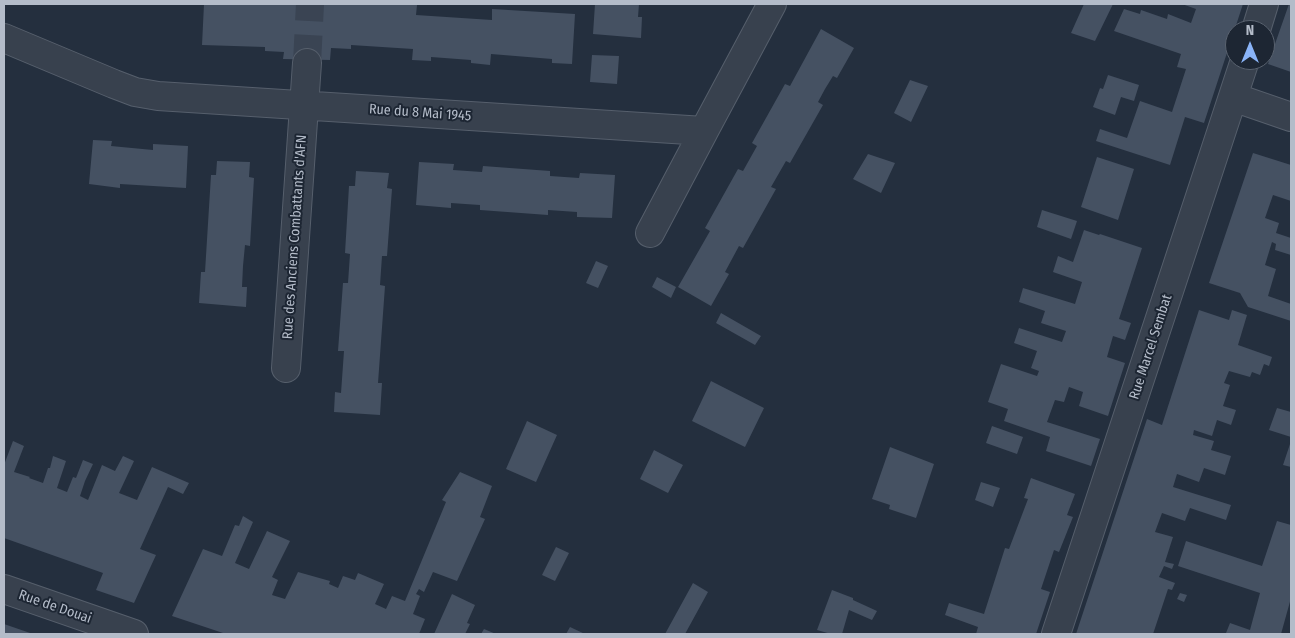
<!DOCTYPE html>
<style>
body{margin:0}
#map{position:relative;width:1295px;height:638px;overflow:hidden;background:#242f3e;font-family:"Fira Sans Condensed",sans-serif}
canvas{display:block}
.frame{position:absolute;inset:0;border:5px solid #b4bcc9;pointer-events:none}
.north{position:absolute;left:1225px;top:20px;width:50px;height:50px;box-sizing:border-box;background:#1d2633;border:1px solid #59626f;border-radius:50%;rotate:0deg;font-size:14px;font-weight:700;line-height:20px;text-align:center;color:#b4bcc9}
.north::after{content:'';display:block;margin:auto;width:18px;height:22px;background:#8ab4f8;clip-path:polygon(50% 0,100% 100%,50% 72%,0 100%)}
</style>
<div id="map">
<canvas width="1295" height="638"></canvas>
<div class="frame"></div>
<div class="north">N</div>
</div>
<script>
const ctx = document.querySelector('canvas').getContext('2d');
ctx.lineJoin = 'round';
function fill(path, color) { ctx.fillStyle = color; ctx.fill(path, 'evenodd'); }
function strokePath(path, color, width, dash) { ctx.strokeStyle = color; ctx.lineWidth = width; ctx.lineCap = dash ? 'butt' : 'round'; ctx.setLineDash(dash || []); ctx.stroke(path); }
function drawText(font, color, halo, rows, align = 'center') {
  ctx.font = font + ' "Fira Sans Condensed",sans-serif'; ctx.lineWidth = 4; ctx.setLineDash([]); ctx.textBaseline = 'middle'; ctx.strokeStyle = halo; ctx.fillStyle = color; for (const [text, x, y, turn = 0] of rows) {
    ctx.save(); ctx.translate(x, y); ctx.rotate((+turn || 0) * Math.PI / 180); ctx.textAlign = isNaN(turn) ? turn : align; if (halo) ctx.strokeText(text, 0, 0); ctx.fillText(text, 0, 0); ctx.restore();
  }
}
const building = new Path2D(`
 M204,4H398L417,5L416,15L492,20V9L575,14L572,64L552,63V59L491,54L490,65L471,63V60L431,57V61L412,60L413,49L351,45V49L331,48L330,60L283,59L284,52L265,51V47L202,45Z
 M595,4H639L638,17H642L641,38L593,34Z
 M1084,4H1113L1095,41L1071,33Z
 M1182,4H1243L1204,123L1185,117L1170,165L1096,141L1100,129L1127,138L1140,101L1172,112L1186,69L1177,67L1181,54L1114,31L1124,9L1140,14L1141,10L1167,19L1168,14L1191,23L1196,9Z
 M1289,4H1291V72L1268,64Z
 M821,29L854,48L837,78L833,76L825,89L818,102L823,105L790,163L786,161L771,187L776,189L743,248L739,246L725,272L729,274L711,306L678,287L710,231L705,228L738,169L743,171L757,146L752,143L785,84L790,86Z
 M592,55L619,56L617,84L590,82Z
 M1108,75L1139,85L1134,101L1121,97L1115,115L1093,107L1100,88L1103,89Z
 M910,80L928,86L911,122L894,113Z
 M93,140L112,141L111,146L153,150V144L188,146L186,188L120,184V188L89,184Z
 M1253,153L1291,165V201L1273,195L1265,218L1279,223L1276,233L1291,238V255L1275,250L1276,244L1272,242L1265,265L1276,269L1268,296L1291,304V321L1248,307L1240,293L1209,283Z
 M868,154L895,163L881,193L853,179Z
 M1097,157L1134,169L1118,220L1081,207Z
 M217,161L250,162L249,177L254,178L250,246L245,245L243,266L242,287H247L246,307L199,303L201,272H205L211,175H216Z
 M419,162L454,164L453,170L482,172L483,166L550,171V176L579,178L580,173L615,175L612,218L577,217V212L548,210V215L480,210V205L465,204L451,203V208L416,205Z
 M356,171L389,173L387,188L392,189L387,256H382L380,285L385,286L378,383H382L380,415L334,412L335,392L341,393L344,351H338L343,283H348L350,254L345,253L349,186H355Z
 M1042,210L1077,221L1071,239L1037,227Z
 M1084,230L1099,235L1100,234L1142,248L1119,319L1131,323L1125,340L1113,336L1107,357L1125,363L1108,416L1079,406L1083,392L1069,387L1064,402L1055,400L1047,422L1100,439L1091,466L1046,451L1050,437L1004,421L1008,409L988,402L1001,364L1037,376L1039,371L1031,368L1037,351L1014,343L1019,328L1062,342L1066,331L1041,323L1045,311L1019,302L1023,288L1075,304L1082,282L1053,272L1058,256L1073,262Z
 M596,261L608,266L598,288L586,283Z
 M657,277L676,287L671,298L652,287Z
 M1199,310L1229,320L1232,310L1247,315L1238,345L1272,357L1269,366L1264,364L1260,375L1252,372L1250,377L1229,371L1224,383L1230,385L1223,406L1236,410L1231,425L1217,420L1212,436L1194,430L1193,435L1214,441L1211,450L1231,456L1225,475L1204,468L1199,482L1177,474L1173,487L1231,505L1226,520L1190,508L1185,521L1162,513L1155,532L1173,537L1165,562L1174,564L1172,569L1164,566L1159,577L1175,583L1172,590L1168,589L1153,634H1076L1147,419L1162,425Z
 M721,313L761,336L755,345L716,323Z
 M711,381L764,408L745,447L692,421Z
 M1277,408L1291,412V437L1269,430Z
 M527,421L557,435L536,482L506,469Z
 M992,426L1023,437L1017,454L986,443Z
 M13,441L24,446L14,472L30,477L29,478L43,483L48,468H50L53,456L66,461L57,488L67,492L73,477L76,478L83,460L93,464L85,481L80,496L88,500L102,465L115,471L123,456L134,461L119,493L137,500L152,467L189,483L183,494L168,487L140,549L156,555L134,603L96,590L103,573L4,538V465Z
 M1290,444L1291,445V467L1283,465Z
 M890,447L934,464L916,518L889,509L890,505L872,499Z
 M654,450L683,465L668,493L640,479Z
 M460,472L492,486L480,517L485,519L457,581L433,572L424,592L419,589L416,594L420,596L413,614L425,619L419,634H226L172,616L203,549L222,556L235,525L239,526L243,516L253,522L235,563L249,569L267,531L290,541L272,577L278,580L272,595L285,599L298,572L330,581L329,584L338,588L343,576L355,580L358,573L384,584L375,604L386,609L392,596L405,601L446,502L442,500Z
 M1031,478L1075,494L1067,515L1073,517L1059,552L1054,550L1041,589L1050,592L1036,634H976L978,627L945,615L949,603L984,614L1005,548L1009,549L1028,499L1024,498Z
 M981,482L1000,488L993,507L975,500Z
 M1277,521L1291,525V598L1281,634L1226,633L1230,623L1250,630L1260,593L1178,566L1186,541L1262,566Z
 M556,547L569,553L555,581L542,575Z
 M693,583L708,592L685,634H665Z
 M832,590L853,598V600L877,611L872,620L849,610L842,634H831L817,630Z
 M1180,593L1187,595L1184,602L1177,599Z
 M452,594L475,605L467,623L470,624L465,634H434Z
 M4,624L33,634H4Z
 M570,627L585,634H566Z
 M484,629L496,634H481Z`);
const minorTunnel = new Path2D(`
 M307,63L310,4`);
const minor = new Path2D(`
 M1256,30L1264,4
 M4,38L114,84L135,92L158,96L704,131L772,4
 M1233,97L1291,117
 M650,233L704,131
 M286,368L307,63
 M4,589L134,634
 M1056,634L1245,60`);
const streetNames = [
 ["Rue du 8 Mai 1945",420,113,4],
 ["Rue des Anciens Combattants d'AFN",295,237,-86],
 ["Rue Marcel Sembat",1151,347,-72],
 ["Rue de Douai",55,607,19]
];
fill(building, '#455162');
strokePath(minorTunnel, '#3a4453', 28, [28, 14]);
strokePath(minor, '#565f6c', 30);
strokePath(minor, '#38414e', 28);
drawText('14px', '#b4bcc9', '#1d2633', streetNames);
</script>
